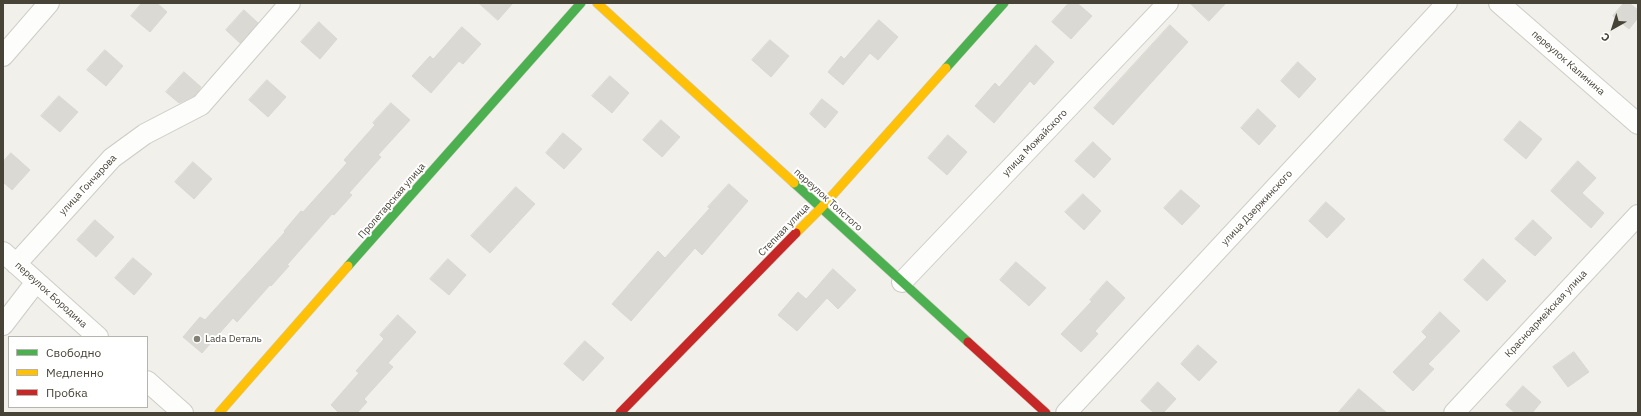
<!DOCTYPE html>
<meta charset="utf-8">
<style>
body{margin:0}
#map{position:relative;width:1641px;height:416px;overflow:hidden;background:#f1f0eb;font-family:"IBM Plex Sans",sans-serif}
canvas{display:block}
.frame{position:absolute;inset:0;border:4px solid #474336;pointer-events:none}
.legend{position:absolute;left:8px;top:336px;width:140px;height:72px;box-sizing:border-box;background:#fff;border:1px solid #b5b4af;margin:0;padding:5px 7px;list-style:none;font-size:12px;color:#474336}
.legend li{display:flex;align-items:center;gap:8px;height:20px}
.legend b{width:20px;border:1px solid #b5b4af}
.north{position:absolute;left:1593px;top:8px;width:40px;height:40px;-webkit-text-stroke:3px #fff;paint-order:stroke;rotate:219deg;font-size:11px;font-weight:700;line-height:16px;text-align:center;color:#474336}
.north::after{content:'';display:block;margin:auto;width:14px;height:18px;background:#474336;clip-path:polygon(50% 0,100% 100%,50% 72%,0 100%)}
</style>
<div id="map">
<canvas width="1641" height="416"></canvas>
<div class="frame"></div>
<ul class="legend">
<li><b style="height:5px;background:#4caf50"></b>Свободно</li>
<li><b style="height:5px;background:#ffc107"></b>Медленно</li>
<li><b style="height:5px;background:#c62828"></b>Пробка</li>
</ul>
<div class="north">С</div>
</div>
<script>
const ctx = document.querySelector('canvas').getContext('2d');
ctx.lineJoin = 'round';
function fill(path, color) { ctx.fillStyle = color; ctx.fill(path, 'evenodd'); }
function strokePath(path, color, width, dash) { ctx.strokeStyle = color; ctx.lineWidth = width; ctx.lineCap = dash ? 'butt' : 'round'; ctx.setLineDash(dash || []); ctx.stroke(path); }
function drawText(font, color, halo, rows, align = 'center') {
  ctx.font = font + ' "IBM Plex Sans",sans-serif'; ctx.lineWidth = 4; ctx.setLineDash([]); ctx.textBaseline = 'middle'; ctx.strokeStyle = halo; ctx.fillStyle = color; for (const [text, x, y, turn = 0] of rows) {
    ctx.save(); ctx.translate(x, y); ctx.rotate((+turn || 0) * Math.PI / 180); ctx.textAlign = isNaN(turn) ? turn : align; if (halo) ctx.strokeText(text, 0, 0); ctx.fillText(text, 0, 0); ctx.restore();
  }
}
const building = new Path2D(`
 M142,3H157L167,12L150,32L131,16Z
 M479,3H513L498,20Z
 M1069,3H1077L1092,16L1071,39L1052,22Z
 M1190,3H1226L1209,21Z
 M1624,3H1629L1638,10V18L1629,29L1613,16Z
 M244,10L258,23L240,43L226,30Z
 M879,20L898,37L878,60L870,53L843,85L828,72L841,56L844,59Z
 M319,22L337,39L320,59L301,42Z
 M1170,25L1188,42L1113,125L1094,108Z
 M462,27L481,44L463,64L459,61L431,93L412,76L430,56L433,59Z
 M770,40L789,56L771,77L752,60Z
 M1036,45L1054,62L1034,85L1030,81L994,123L975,106L995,83L999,87Z
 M105,50L123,66L106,86L87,70Z
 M1298,62L1316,79L1299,98L1281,81Z
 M184,72L201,87L194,96L179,103L166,92Z
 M610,76L629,93L612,113L592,96Z
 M267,80L286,97L268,117L249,100Z
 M59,96L78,112L60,132L41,116Z
 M822,99L838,112L825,128L810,114Z
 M391,103L410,120L378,155L381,157L349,193L352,195L334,215L332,214L287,265L289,266L271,286L270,285L237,322L233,318L202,353L183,337L200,317L205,320L285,232L284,231L301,211L303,212L347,163L344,160L375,125L373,123Z
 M1258,109L1276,126L1259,145L1241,128Z
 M661,120L680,137L662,157L643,140Z
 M1520,121L1542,139L1526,159L1504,140Z
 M563,133L582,149L564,169L546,153Z
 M948,135L967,152L947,175L928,158Z
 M1093,142L1111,159L1094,178L1075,161Z
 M11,153L30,170L12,190L3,182V162Z
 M1578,161L1596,178L1582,193L1604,213L1591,228L1551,191Z
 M193,162L212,179L194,199L175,182Z
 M729,184L748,201L702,255L695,248L631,321L612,304L658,251L665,258L710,208L708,207Z
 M516,187L535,204L490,253L471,236Z
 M1181,190L1200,206L1182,225L1164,208Z
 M1083,194L1101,211L1084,230L1065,212Z
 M1326,202L1345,219L1327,238L1309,221Z
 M95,220L114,237L96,257L77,240Z
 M1533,220L1552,238L1535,256L1515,239Z
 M133,258L152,274L134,295L115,278Z
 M448,259L466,275L449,295L430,279Z
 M1483,259L1506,281L1487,301L1464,280Z
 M1016,262L1046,288L1029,306L1000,280Z
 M833,269L856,290L838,309L827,298L797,331L778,315L798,292L806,299Z
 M1107,281L1125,298L1095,331L1098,334L1081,352L1061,334L1092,301L1090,300Z
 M1440,312L1460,331L1428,364L1434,369L1413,391L1393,372L1427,337L1422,332Z
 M398,315L416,332L388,363L393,367L364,399L367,402L357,413H339L331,405L359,373L356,371L384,339L380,335Z
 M585,341L604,358L583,381L564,364Z
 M1198,345L1217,362L1199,381L1181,364Z
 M1574,352L1589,372L1568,387L1553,367Z
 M1158,382L1176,399L1163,413H1154L1141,401Z
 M1523,386L1541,402L1532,413H1515L1506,405Z
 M1359,389L1387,413H1338Z`);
const street = new Path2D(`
 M1499,3L1638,124
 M3,56L49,3
 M3,252L98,337
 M16,264L112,158L145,134L201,105L290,3
 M902,282L1168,3
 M3,325L36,282
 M147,381L183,413
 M1066,413L1447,3
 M1454,413L1638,215`);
const fast = new Path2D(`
 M946,68L1004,3
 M794,183L968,342
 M348,266L581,3`);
const slow = new Path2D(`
 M597,3L794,183
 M796,233L821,208L946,68
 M219,413L348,266`);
const jam = new Path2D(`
 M968,342L1046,413
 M620,413L796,233`);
const markers = [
 [197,339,4,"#828075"]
];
const streetNames = [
 ["переулок Калинина",1568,63,41],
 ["улица Можайского",1035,143,-46],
 ["улица Гончарова",88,185,-47],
 ["переулок Толстого",828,200,42],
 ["Пролетарская улица",392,201,-49],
 ["улица Дзержинского",1257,208,-47],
 ["Степная улица",784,230,-46],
 ["переулок Бородина",51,295,42],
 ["Красноармейская улица",1546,314,-47]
];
const poiNames = [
 ["Lada Dеталь",205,339]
];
fill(building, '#dad9d3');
strokePath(building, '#d9d7d0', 1);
strokePath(street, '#cdccc7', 22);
strokePath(fast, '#d0cec2', 10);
strokePath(slow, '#d0cec2', 10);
strokePath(jam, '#d0cec2', 10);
strokePath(street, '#fdfdfc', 20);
strokePath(fast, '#4caf50', 9);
strokePath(slow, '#ffc107', 9);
strokePath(jam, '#c62828', 9);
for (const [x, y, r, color] of markers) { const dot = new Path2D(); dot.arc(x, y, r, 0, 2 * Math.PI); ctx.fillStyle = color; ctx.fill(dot); strokePath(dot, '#fff', 1.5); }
drawText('10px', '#474336', '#fff', streetNames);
drawText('10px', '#474336', '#fff', poiNames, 'left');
</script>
